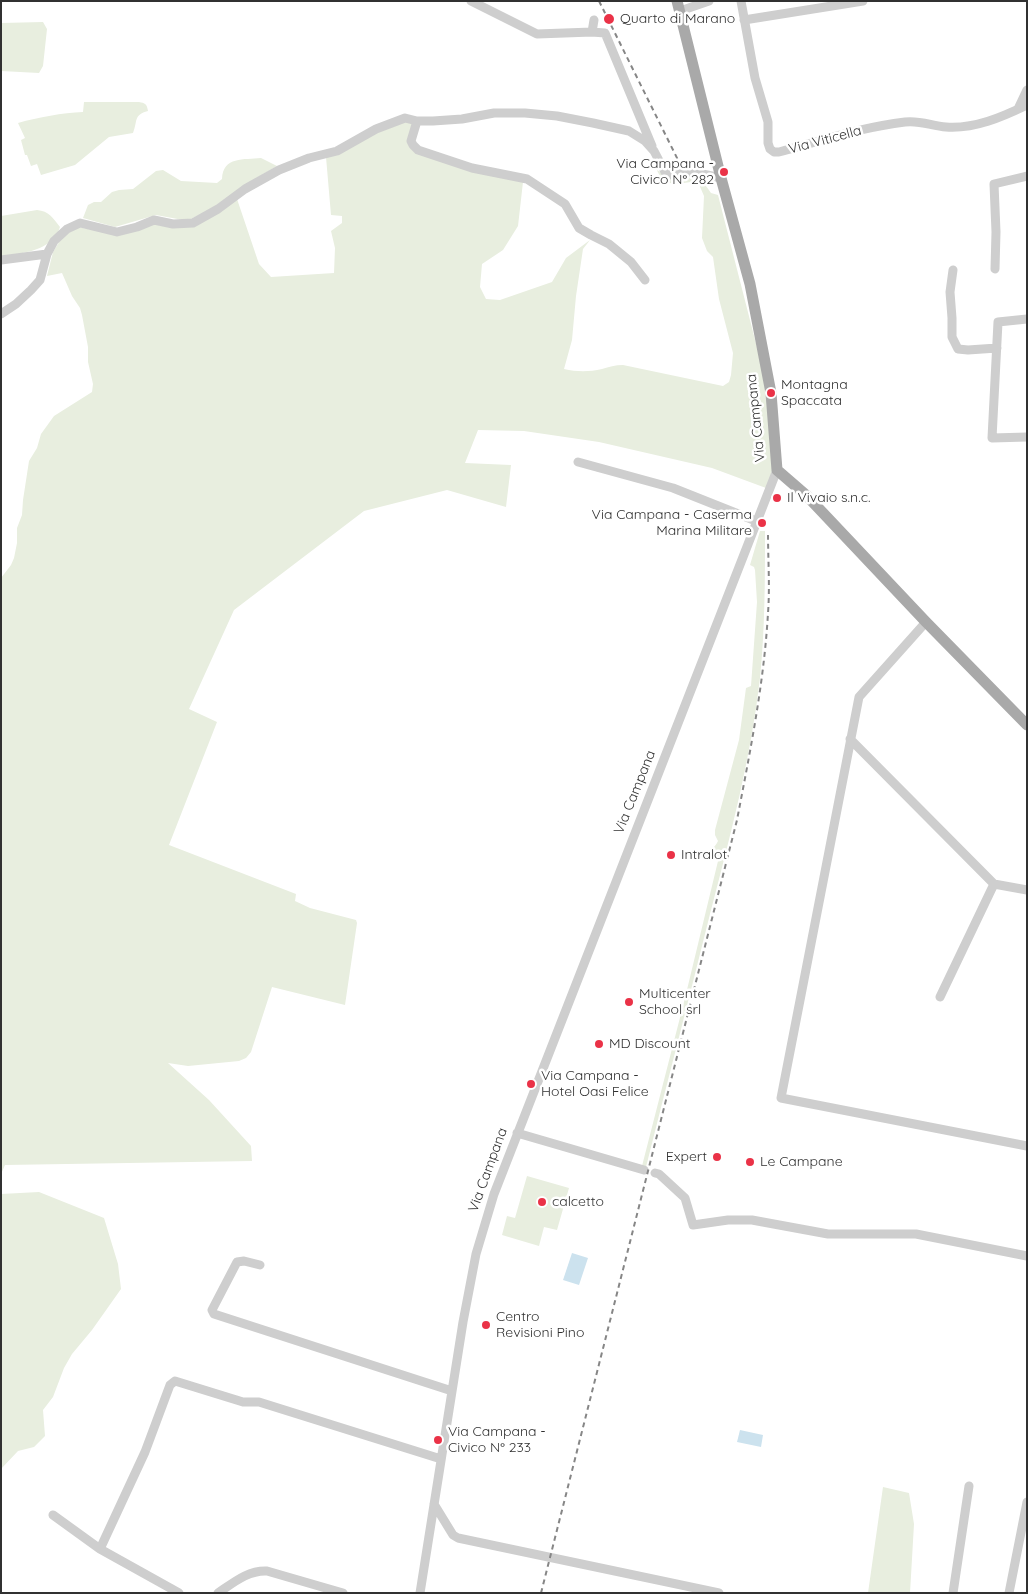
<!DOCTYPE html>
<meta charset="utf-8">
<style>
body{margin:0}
#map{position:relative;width:1028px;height:1594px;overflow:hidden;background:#fff;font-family:Quicksand,sans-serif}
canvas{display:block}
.frame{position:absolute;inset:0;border:2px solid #313131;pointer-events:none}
</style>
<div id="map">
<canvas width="1028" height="1594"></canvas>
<div class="frame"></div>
</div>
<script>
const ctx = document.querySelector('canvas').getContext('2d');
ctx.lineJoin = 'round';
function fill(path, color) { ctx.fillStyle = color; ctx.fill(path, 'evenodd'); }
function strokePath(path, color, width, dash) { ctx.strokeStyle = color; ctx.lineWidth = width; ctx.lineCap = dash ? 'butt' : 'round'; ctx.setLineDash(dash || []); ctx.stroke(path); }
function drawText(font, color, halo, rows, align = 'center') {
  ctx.font = font + ' Quicksand,sans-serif'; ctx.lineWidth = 5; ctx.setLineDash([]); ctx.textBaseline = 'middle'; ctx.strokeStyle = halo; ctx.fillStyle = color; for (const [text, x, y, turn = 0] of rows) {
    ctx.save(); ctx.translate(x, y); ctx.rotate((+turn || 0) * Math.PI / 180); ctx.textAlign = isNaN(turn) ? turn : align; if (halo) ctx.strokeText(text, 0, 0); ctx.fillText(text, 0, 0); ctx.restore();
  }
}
const green = new Path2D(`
 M43,22L47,29L43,66L39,73L1,71V23Z
 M84,102H139C145,103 147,104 148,111C133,115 138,121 133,133L109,137L75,165L41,175L37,164L31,166L27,155H25L21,140L25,138L18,123C39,117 62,113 83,112Z
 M405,121L413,122L410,144L523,182L518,226L503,250L482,264L480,287L486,299L500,300L552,282L566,258L590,240L583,249L576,296L572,340L564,369C577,372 589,372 602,369C609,367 615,365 623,365L723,386L729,382L731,375L733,353L719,299L713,257L707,251L702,238L704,196L698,182L696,181C678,184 664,189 656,168C668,183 683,178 699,176L711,193L718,195L763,371L773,440L774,469L766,488L712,468L599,442L524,431L478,430L465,463L511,465L506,507L447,490L364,511L234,610L189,709L217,722L169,845L296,894L295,901L310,908L356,920L357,923L345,1005L272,987L251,1052L246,1058L239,1061L188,1066L168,1063L209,1100L251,1146L252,1161L5,1165L1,1174V578L11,565L14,558L17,543V528L22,515L23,500L29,461L37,448L41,434L54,416L92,392L93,384L88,362V347L82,315L80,308L72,296L62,273L47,276L53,252L61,239L72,229L78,227L113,234L153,223L177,227L237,199L259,264L271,277L334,273L335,248L331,231L342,223V216L331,215L326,157L379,131Z
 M261,158L277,166L248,183L211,209L191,219L183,220L156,215L115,227L83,218L88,205L94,202H101L112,192L119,190L133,189L156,171L163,170L181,181L217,183L222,179C223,156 244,160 261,158Z
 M37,210C49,211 53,218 60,227C53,251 22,253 1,257V216Z
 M760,531H765C765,580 765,629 760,678C751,758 730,837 710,914C689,999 667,1083 646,1167L642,1166L685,998L718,861L708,857C710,851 715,847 718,841L715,835V830L739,740L746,688L751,686L757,602L755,570L754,567L750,565Z
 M527,1176L569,1188L557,1230L544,1227L539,1246L502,1235L507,1216L515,1218Z
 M39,1192L104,1218L118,1264L121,1289L92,1330L72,1354L64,1368L53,1397L43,1410L45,1436L34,1447L18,1451L1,1469V1194Z
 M883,1487L909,1493L914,1524L910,1593H868Z`);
const water = new Path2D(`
 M572,1253L588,1258L579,1285L563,1280Z
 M740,1430L763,1435L761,1447L737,1442Z`);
const minor = new Path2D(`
 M471,1L537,34L592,32
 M741,1L755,78L768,122V143L770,149L774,152H779C821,141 862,127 905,122C920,120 932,126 946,127C975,129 1002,117 1027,105
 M680,11L709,1
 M594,20L592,32L605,33L652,146
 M744,20L863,1
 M1018,109L1027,90
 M417,121L411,141L413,145L418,150L472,168L527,179L565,204L579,228L591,235L609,244L631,262L645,280
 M1,260L47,254
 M995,269L996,232L994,184L1027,176
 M953,270L950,292L952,318V337L958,349L968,350L997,348
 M1,314L16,304L31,290L40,280L47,254L54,241L67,229L80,223L117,232L137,227L154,220L173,224L193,223L218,209L245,189L279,170L309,158L337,151L376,129L405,118L417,121H433L462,119L494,113H525L557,116L593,123L629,131L645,141L654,151L665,172L672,175L693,172L721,178
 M1027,319L998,322L992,438L1027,437
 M578,462L673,488L756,521
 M926,622L859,697L781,1098L1027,1146
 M850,739L994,884
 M940,997L994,884L1027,890
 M517,1133L644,1170
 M655,1173L659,1174L685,1198L693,1225L728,1220H752L828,1234H916L1027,1256
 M260,1265L244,1261L237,1262L212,1310L214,1314L452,1391
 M434,1504L453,1535L458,1538L719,1593
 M53,1515L100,1549L179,1593
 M100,1549L145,1452L170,1385L175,1381L243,1402H259L441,1459
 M218,1593C233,1583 248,1570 267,1571L343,1593
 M420,1593L463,1322L476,1254L494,1194L777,470
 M953,1593L969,1486
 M1009,1593L1027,1502`);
const major = new Path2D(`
 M677,1L721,178L750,284L771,393L777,470L807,496L926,622L1027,725`);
const rail = new Path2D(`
 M599,1L681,166
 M541,1593L737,820C750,752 764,683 768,613C770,587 768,559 768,533`);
const markers = [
 [609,19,6,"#ea3247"],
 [724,172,5,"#ea3247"],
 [771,393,5,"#ea3247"],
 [777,498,5,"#ea3247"],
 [762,523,5,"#ea3247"],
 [671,855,5,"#ea3247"],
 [629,1002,5,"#ea3247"],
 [599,1044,5,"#ea3247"],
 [531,1084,5,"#ea3247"],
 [717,1157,5,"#ea3247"],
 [750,1162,5,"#ea3247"],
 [542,1202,5,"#ea3247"],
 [486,1325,5,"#ea3247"],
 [438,1440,5,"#ea3247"]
];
const poiNames = [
 ["Quarto di Marano",620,19],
 ["Via Campana -",714,164,"right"],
 ["Civico N° 282",714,180,"right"],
 ["Montagna",781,385],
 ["Spaccata",781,401],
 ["Il Vivaio s.n.c.",787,498],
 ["Via Campana - Caserma",752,515,"right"],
 ["Marina Militare",752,531,"right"],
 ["Intralot",681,855],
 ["Multicenter",639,994],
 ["School srl",639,1010],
 ["MD Discount",609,1044],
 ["Via Campana -",541,1076],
 ["Hotel Oasi Felice",541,1092],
 ["Expert",707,1157,"right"],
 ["Le Campane",760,1162],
 ["calcetto",552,1202],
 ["Centro",496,1317],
 ["Revisioni Pino",496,1333],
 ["Via Campana -",448,1432],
 ["Civico N° 233",448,1448]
];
const streetNames = [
 ["Via Viticella",825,140,-15],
 ["Via Campana",756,418,-96],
 ["Via Campana",635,792,-68],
 ["Via Campana",488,1170,-70]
];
fill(green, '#e8eedf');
fill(water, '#cce2ee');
strokePath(minor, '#cecece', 9);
strokePath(major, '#a9a9a9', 11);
strokePath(rail, '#868686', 2, [5, 4]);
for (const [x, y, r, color] of markers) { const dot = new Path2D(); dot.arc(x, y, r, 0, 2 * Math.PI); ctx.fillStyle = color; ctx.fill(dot); strokePath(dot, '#fff', 2); }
drawText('14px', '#313131', '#fff', poiNames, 'left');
drawText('14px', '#313131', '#fff', streetNames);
</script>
